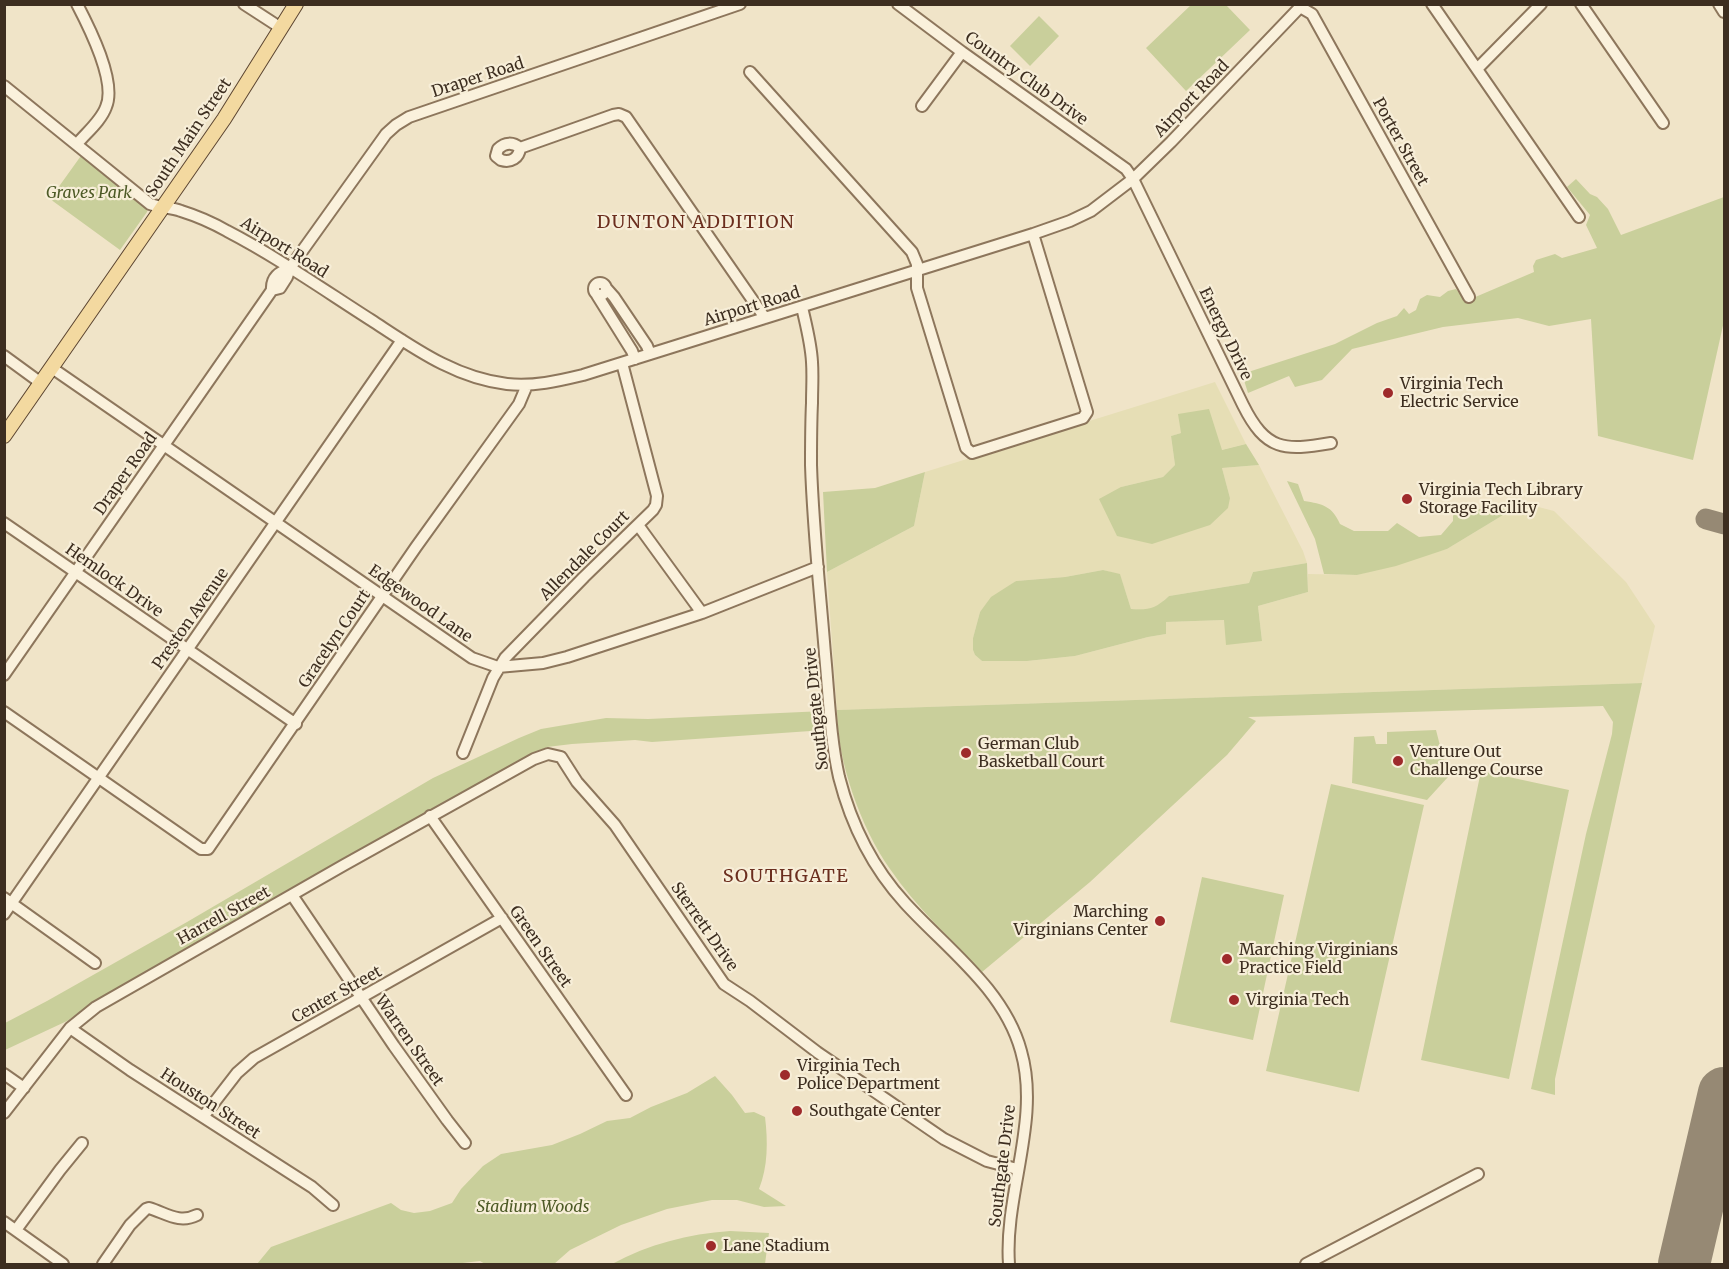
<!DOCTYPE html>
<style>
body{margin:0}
#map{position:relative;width:1729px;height:1269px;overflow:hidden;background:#f0e4c8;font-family:Merriweather,serif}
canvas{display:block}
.frame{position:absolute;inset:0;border:6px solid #3d2e20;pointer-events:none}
</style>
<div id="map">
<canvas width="1729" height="1269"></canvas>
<div class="frame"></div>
</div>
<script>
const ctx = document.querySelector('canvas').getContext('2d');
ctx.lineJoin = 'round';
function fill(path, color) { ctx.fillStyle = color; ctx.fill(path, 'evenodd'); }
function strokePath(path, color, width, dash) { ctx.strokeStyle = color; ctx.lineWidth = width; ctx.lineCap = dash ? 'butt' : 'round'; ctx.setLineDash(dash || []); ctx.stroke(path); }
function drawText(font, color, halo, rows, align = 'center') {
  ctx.font = font + ' Merriweather,serif'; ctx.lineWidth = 4.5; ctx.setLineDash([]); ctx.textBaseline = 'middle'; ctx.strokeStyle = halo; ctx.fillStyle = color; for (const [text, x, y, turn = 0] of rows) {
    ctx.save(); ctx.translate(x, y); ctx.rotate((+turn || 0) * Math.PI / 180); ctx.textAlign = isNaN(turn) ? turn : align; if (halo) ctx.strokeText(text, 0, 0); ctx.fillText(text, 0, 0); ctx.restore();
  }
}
const farmland = new Path2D(`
 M1215,382L1246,444L1222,450L1181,433L1171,436L1175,465L1163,477L1121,487L1230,498L1222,468L1259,465L1303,551L1307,563L1253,572L1249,583L1169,596L1160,604L1149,610L1131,609L1120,575L1103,570L1065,577L1016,581L980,612L973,638V650L975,655L982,661H1027L1075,656L1148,637L1166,634L1165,622L1225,620L1262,641L1258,606L1308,592V574L1357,575L1447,549L1523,503L1554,511L1626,582L1655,626L1642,683L837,710L827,572L914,526L925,472Z`);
const green = new Path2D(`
 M1192,4L1226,5L1250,30L1186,91L1146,48Z
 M1039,16L1059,36L1030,66L1010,46Z
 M83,153L148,207L147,212L120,250L50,199Z
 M1576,179L1590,194L1597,197L1608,209L1621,235L1724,197V321L1693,460L1598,436L1591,319L1549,326L1518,318L1443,327L1352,349L1322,380L1295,387L1289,376L1248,393L1242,374L1335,344L1377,323L1397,316L1404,308L1409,314L1416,310L1420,299L1427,295L1440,297L1448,291L1456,289L1466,301L1534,272L1533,266L1536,260L1555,254L1562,258L1597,248L1586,225L1590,215L1567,187Z
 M1209,409L1222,450L1246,444L1259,465L1222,468L1230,498L1228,508L1210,525L1152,544L1117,536L1099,499L1121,487L1163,477L1175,465L1171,436L1181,433L1178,414Z
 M925,472L914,526L827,572L823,492L875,488Z
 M1287,481L1298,484L1304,501C1323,504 1332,506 1340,524L1354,531H1388L1397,523L1419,537L1441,535L1453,521V513L1523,503L1447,549L1396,566L1357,575L1324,574L1315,539Z
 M1307,563L1308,592L1258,606L1262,641L1226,645L1224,620L1166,622V634L1148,637L1075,656L1027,661H982L975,655L973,650V638L980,612L991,597L1016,581L1065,577L1103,570L1120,574L1131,609C1149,610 1155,609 1169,596L1249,583L1253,572Z
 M1642,683L1555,1079V1095L1531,1089L1586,834L1612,734L1613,722L1603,706L1248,717L1256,721L1227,755L1090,882L982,972C952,940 915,906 890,869C861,828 837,761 837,710Z
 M824,711L825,730L652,742L635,740L572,744L547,747L488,779L187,950L87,1007L67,1021L5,1050V1023L47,1001L187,922L433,778L519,738L541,729L606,718L648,719Z
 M1436,730L1448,777L1427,800L1352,783L1354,737L1374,736L1376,744H1387V732Z
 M1481,771L1569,790L1509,1079L1421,1060Z
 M1331,784L1424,805L1359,1092L1266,1071Z
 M1202,877L1284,895L1253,1040L1170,1022Z
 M715,1076L732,1095L745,1113L754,1112L765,1117C768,1141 768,1167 759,1189L786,1206L764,1207L737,1200H712L667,1209L621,1225L570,1250L554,1264H485L480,1261L454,1264H257L271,1247L391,1203L401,1210L414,1213L430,1211L452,1203L461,1189L483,1166L501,1154L552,1145L580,1134L607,1121L630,1118L651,1107L687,1093Z
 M730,1231L769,1233L765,1264H612C649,1244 688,1234 730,1231Z`);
const taxiway = new Path2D(`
 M1706,519L1724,524`);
const runway = new Path2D(`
 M1684,1264L1724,1093`);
const minor = new Path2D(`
 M244,4L281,28
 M898,4L962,52L1126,169L1133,179L1243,405C1266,451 1284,451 1331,443
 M1432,4L1579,217
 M1581,4L1663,123
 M1719,4L1724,12
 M1300,7L1312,14L1469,297
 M1477,69L1541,4
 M750,72L912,252L917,264V288L966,448L972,453L1083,418L1087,412L1033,234
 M4,86L150,204C160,208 171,207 181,211C197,216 213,223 227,231C277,257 324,290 371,320C414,348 455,378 507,384C533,387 558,381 583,375L1033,234L1070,221L1091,211L1133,179L1171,142L1303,4
 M922,106L962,52
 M77,144C86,133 101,121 106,107C117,82 89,27 77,4
 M520,148C519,158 511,163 501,160L496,156L498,149C505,142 513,142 520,148L613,115L619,114L626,117L765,318
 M594 289a6 6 0 1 1 12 0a6 6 0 1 1-12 0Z
 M606,288L614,297L647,346L650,354
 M272,290L280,288L287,277L290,268L386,134L396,125L409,117L740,4
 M597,295L632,351L635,359
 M802,307C806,325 811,343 812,362C813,376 812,389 812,403C811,424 811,444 811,465C813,528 820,591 825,654C829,695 830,737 839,777C851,824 872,867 905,903C946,948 1004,989 1021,1051C1041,1120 1004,1194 1009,1264
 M4,356L41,383
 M52,368L472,658L498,667L543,663L567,657L702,613L818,567
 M4,523L296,724
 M638,525L702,613
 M4,675L272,290C271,277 279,272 290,268
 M4,712L201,849H208L416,547L519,404L527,385
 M463,753L493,678L505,658L584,577L653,510L656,505L657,496L622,363
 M430,816L626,1095
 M292,895L394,1046L447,1120L465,1143
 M4,898L95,963
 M4,914L402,340
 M70,1028L130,1070L312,1187L333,1205
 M4,1074L24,1088
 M4,1113L70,1028L96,1007L344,865L534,759L548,754L561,757L577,782L615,825L724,984L750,1001L817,1052L944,1139L987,1161L1017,1169
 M203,1117L237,1073L254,1058L502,918
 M4,1222L63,1264
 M16,1230L60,1170L82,1143
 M103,1264L130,1225L146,1209L149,1208C166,1213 179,1224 197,1215
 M1306,1264L1478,1174`);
const major = new Path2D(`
 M4,436L224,119L296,4`);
const markers = [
 [1388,393,6,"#9e2a2b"],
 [1407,499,6,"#9e2a2b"],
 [966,753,6,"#9e2a2b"],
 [1398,761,6,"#9e2a2b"],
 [1160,921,6,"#9e2a2b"],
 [1227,959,6,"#9e2a2b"],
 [1234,1000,6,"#9e2a2b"],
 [785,1075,6,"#9e2a2b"],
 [797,1111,6,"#9e2a2b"],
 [711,1246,6,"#9e2a2b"]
];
const streetNames = [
 ["Draper Road",478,78,-18],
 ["Country Club Drive",1026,79,36],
 ["Airport Road",1192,99,-46],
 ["South Main Street",189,138,-56],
 ["Porter Street",1400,142,61],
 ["Airport Road",284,248,32],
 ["Airport Road",752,307,-17],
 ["Energy Drive",1225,334,64],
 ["Draper Road",126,474,-55],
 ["Allendale Court",585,556,-45],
 ["Hemlock Drive",114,581,35],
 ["Edgewood Lane",420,604,35],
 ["Preston Avenue",191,619,-55],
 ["Gracelyn Court",335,639,-56],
 ["Southgate Drive",817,709,-96],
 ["Harrell Street",224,916,-29],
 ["Sterrett Drive",704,927,55],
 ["Green Street",540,947,55],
 ["Center Street",337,995,-29],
 ["Warren Street",409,1041,55],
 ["Houston Street",210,1104,33],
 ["Southgate Drive",1003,1166,-83]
];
const parkNames = [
 ["Graves Park",89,193],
 ["Stadium Woods",533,1207]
];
const poiNames = [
 ["Virginia Tech",1400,384],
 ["Electric Service",1400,402],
 ["Virginia Tech Library",1419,490],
 ["Storage Facility",1419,508],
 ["German Club",978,744],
 ["Basketball Court",978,762],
 ["Venture Out",1410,752],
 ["Challenge Course",1410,770],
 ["Marching",1148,912,"right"],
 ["Virginians Center",1148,930,"right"],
 ["Marching Virginians",1239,950],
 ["Practice Field",1239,968],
 ["Virginia Tech",1246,1000],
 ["Virginia Tech",797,1066],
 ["Police Department",797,1084],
 ["Southgate Center",809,1111],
 ["Lane Stadium",723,1246]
];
const neighbourhoodNames = [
 ["DUNTON ADDITION",696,223],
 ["SOUTHGATE",786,877]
];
fill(farmland, '#e6deb5');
fill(green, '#c9cf9b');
strokePath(taxiway, '#968974', 21);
strokePath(runway, '#968974', 52);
strokePath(minor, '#8d765c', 14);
strokePath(major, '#5b4430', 16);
strokePath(minor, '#faf1dc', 10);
strokePath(major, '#f3d9a0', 14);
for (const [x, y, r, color] of markers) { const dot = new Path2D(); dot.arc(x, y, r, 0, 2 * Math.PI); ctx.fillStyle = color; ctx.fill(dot); strokePath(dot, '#f7eed8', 2); }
drawText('16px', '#3d2e20', '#f7eed8', streetNames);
drawText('italic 16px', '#4d5a26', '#f7eed8', parkNames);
drawText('16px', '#3d2e20', '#f7eed8', poiNames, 'left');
ctx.letterSpacing = '1.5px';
drawText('18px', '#6b2e1e', '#f7eed8', neighbourhoodNames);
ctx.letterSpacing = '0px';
</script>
